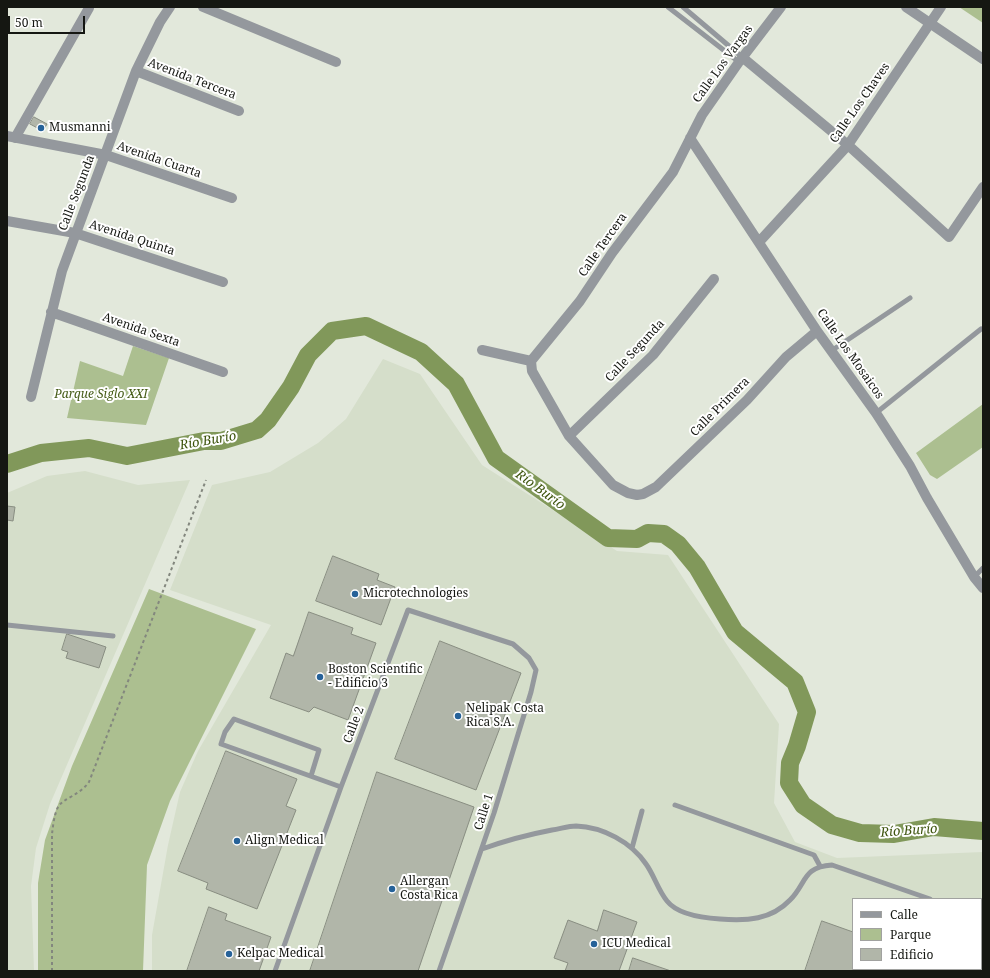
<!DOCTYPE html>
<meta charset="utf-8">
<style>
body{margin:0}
#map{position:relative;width:990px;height:978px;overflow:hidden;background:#e2e8db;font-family:"Noto Serif",serif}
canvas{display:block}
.frame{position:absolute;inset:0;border:8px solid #151712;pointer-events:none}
.legend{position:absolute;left:852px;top:898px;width:130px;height:72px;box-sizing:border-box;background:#fff;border:1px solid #a1a2a0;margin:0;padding:5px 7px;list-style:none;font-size:12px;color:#151712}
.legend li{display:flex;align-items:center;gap:8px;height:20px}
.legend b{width:20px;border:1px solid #a1a2a0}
.scale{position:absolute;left:8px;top:16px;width:77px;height:18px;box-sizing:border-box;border:2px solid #151712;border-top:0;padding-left:5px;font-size:12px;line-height:14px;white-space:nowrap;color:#151712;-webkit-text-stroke:3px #fff;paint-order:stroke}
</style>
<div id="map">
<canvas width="990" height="978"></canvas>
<div class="frame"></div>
<ul class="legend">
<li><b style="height:5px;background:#94989d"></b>Calle</li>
<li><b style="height:11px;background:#acbf90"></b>Parque</li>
<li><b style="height:11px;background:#b1b6a9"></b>Edificio</li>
</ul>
<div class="scale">50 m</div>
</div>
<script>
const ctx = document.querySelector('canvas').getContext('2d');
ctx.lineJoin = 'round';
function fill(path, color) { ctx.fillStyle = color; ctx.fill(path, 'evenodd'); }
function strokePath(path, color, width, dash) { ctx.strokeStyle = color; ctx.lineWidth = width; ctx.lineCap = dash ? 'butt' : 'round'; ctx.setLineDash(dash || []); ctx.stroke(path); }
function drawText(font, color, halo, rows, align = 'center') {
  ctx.font = font + ' "Noto Serif",serif'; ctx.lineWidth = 4; ctx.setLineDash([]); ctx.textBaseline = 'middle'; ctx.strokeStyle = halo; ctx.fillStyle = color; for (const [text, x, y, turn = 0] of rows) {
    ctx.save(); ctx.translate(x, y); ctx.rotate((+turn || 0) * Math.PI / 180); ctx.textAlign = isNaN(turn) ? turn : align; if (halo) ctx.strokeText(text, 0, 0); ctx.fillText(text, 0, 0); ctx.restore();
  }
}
const built = new Path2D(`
 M383,359L420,374L482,465L617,551L668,555L779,724L774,803L795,842L837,858L983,852V971H152V935L168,845L180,792L198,751L271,625L170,590L212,485L270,472L318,443L346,419ZM853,899H981V969H853Z
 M85,471L138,485L190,480L50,804L36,848L31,886L34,971H7V493L47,476Z`);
const green = new Path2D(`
 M959,7H983V23Z
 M133,346L169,358L146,425L67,418L80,361L123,376Z
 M983,404V447L937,479L930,475L916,453Z
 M149,589L256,629L170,801L147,865L143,971H38V883L45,840L72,766Z`);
const river = new Path2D(`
 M7,464L41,453L89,448L127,456L204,441H221L257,430L268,420L291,387L308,355L332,331L366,326L421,352L456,384L496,458L608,538L637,539L648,533L664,534L678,544L697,567L735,632L795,682L807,712L797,746L790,763L789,783L803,805L832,825L860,833L894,834L934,827L983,831`);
const building = new Path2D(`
 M34,117L47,124L43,131L30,124Z
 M7,506L15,507L13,521L7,520Z
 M333,556L379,574L377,580L395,587L381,625L316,601Z
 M309,612L353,628L351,634L376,643L348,720L314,707L309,712L270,698L286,653L293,656Z
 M67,634L106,647L99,668L66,658L68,652L62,650Z
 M440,641L521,673L476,790L395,759Z
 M226,751L297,779L286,806L296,810L257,909L206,889L208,883L178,871Z
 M377,772L474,807L418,971H310Z
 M209,907L227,914L225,920L271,937L259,971H187Z
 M604,910L637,922L619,971H565L568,963L554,958L568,920L597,931Z
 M822,921L853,932V969H902V971H805Z
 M633,958L671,971H629Z`);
const path = new Path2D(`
 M52,971V834C53,826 54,815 58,807C62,799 80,795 89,782L206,480`);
const service = new Path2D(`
 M668,7L739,62
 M683,7L742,57
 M831,351L910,298
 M876,413L981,329
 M974,577L983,568
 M7,625L113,636
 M311,776L319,750L234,719L225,732L221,744L341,787
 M675,805L814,855L820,866
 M632,848L642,811
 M482,849C507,840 526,835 552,830C560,829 568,826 576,826C603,827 631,842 646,864C654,875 658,890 667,901C678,915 704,918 720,919C747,921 771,920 790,900C807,883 802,867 832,865L930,899
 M981,917H983
 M275,971L341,787L408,610L513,644L529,658L536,670L531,692L494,813L439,971`);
const minor = new Path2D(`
 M203,7L336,62
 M906,7L983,59
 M742,57L848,145L949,237L983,187
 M136,71L239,111
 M7,136L106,155L232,198
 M15,138L89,8
 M690,138L817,331L876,413L910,466L927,498L974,577L983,588
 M7,221L75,233L223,282
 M759,242L848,145L941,7
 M51,312L223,372
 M482,350L531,361
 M531,361L580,301L612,253L673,172L702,115L739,62L781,7
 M531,361L532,371L569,436L613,485L628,493L637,495L643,494L656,487L747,400L786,357L817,331
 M31,397L62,271L136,71L160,22L170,7
 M569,436L653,355L714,279`);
const markers = [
 [41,128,4,"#266299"],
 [355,594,4,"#266299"],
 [320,677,4,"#266299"],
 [458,716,4,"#266299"],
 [237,841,4,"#266299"],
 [392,889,4,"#266299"],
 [594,944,4,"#266299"],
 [229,954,4,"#266299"]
];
const streetNames = [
 ["Calle Los Vargas",723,64,-54],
 ["Avenida Tercera",192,79,21],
 ["Calle Los Chaves",860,103,-55],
 ["Avenida Cuarta",159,160,19],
 ["Calle Segunda",77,193,-69],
 ["Avenida Quinta",132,238,18],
 ["Calle Tercera",603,245,-55],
 ["Avenida Sexta",141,330,19],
 ["Calle Segunda",635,351,-47],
 ["Calle Los Mosaicos",850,354,55],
 ["Calle Primera",720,407,-45],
 ["Calle 2",354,725,-69],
 ["Calle 1",484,812,-72]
];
const poiNames = [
 ["Musmanni",49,128],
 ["Microtechnologies",363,594],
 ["Boston Scientific",328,670],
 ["- Edificio 3",328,684],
 ["Nelipak Costa",466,709],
 ["Rica S.A.",466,723],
 ["Align Medical",245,841],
 ["Allergan",400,882],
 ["Costa Rica",400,896],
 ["ICU Medical",602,944],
 ["Kelpac Medical",237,954]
];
const parkNames = [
 ["Parque Siglo XXI",101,395]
];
const waterNames = [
 ["Río Burío",208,441,-10],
 ["Río Burío",540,490,36],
 ["Río Burío",909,831,-4]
];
fill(built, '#d5deca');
fill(green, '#acbf90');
strokePath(river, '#81985a', 18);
fill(building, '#b1b6a9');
strokePath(building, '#898e82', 1);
strokePath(path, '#83877e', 2, [3, 3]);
strokePath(service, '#94989d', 5);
strokePath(minor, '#94989d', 10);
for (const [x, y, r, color] of markers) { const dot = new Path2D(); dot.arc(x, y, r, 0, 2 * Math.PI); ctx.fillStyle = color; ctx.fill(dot); strokePath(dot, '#fff', 1.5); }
drawText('12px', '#151712', '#fff', streetNames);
drawText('12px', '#151712', '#fff', poiNames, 'left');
drawText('italic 12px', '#465c18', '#fff', parkNames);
drawText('italic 13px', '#3d530c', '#fff', waterNames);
</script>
